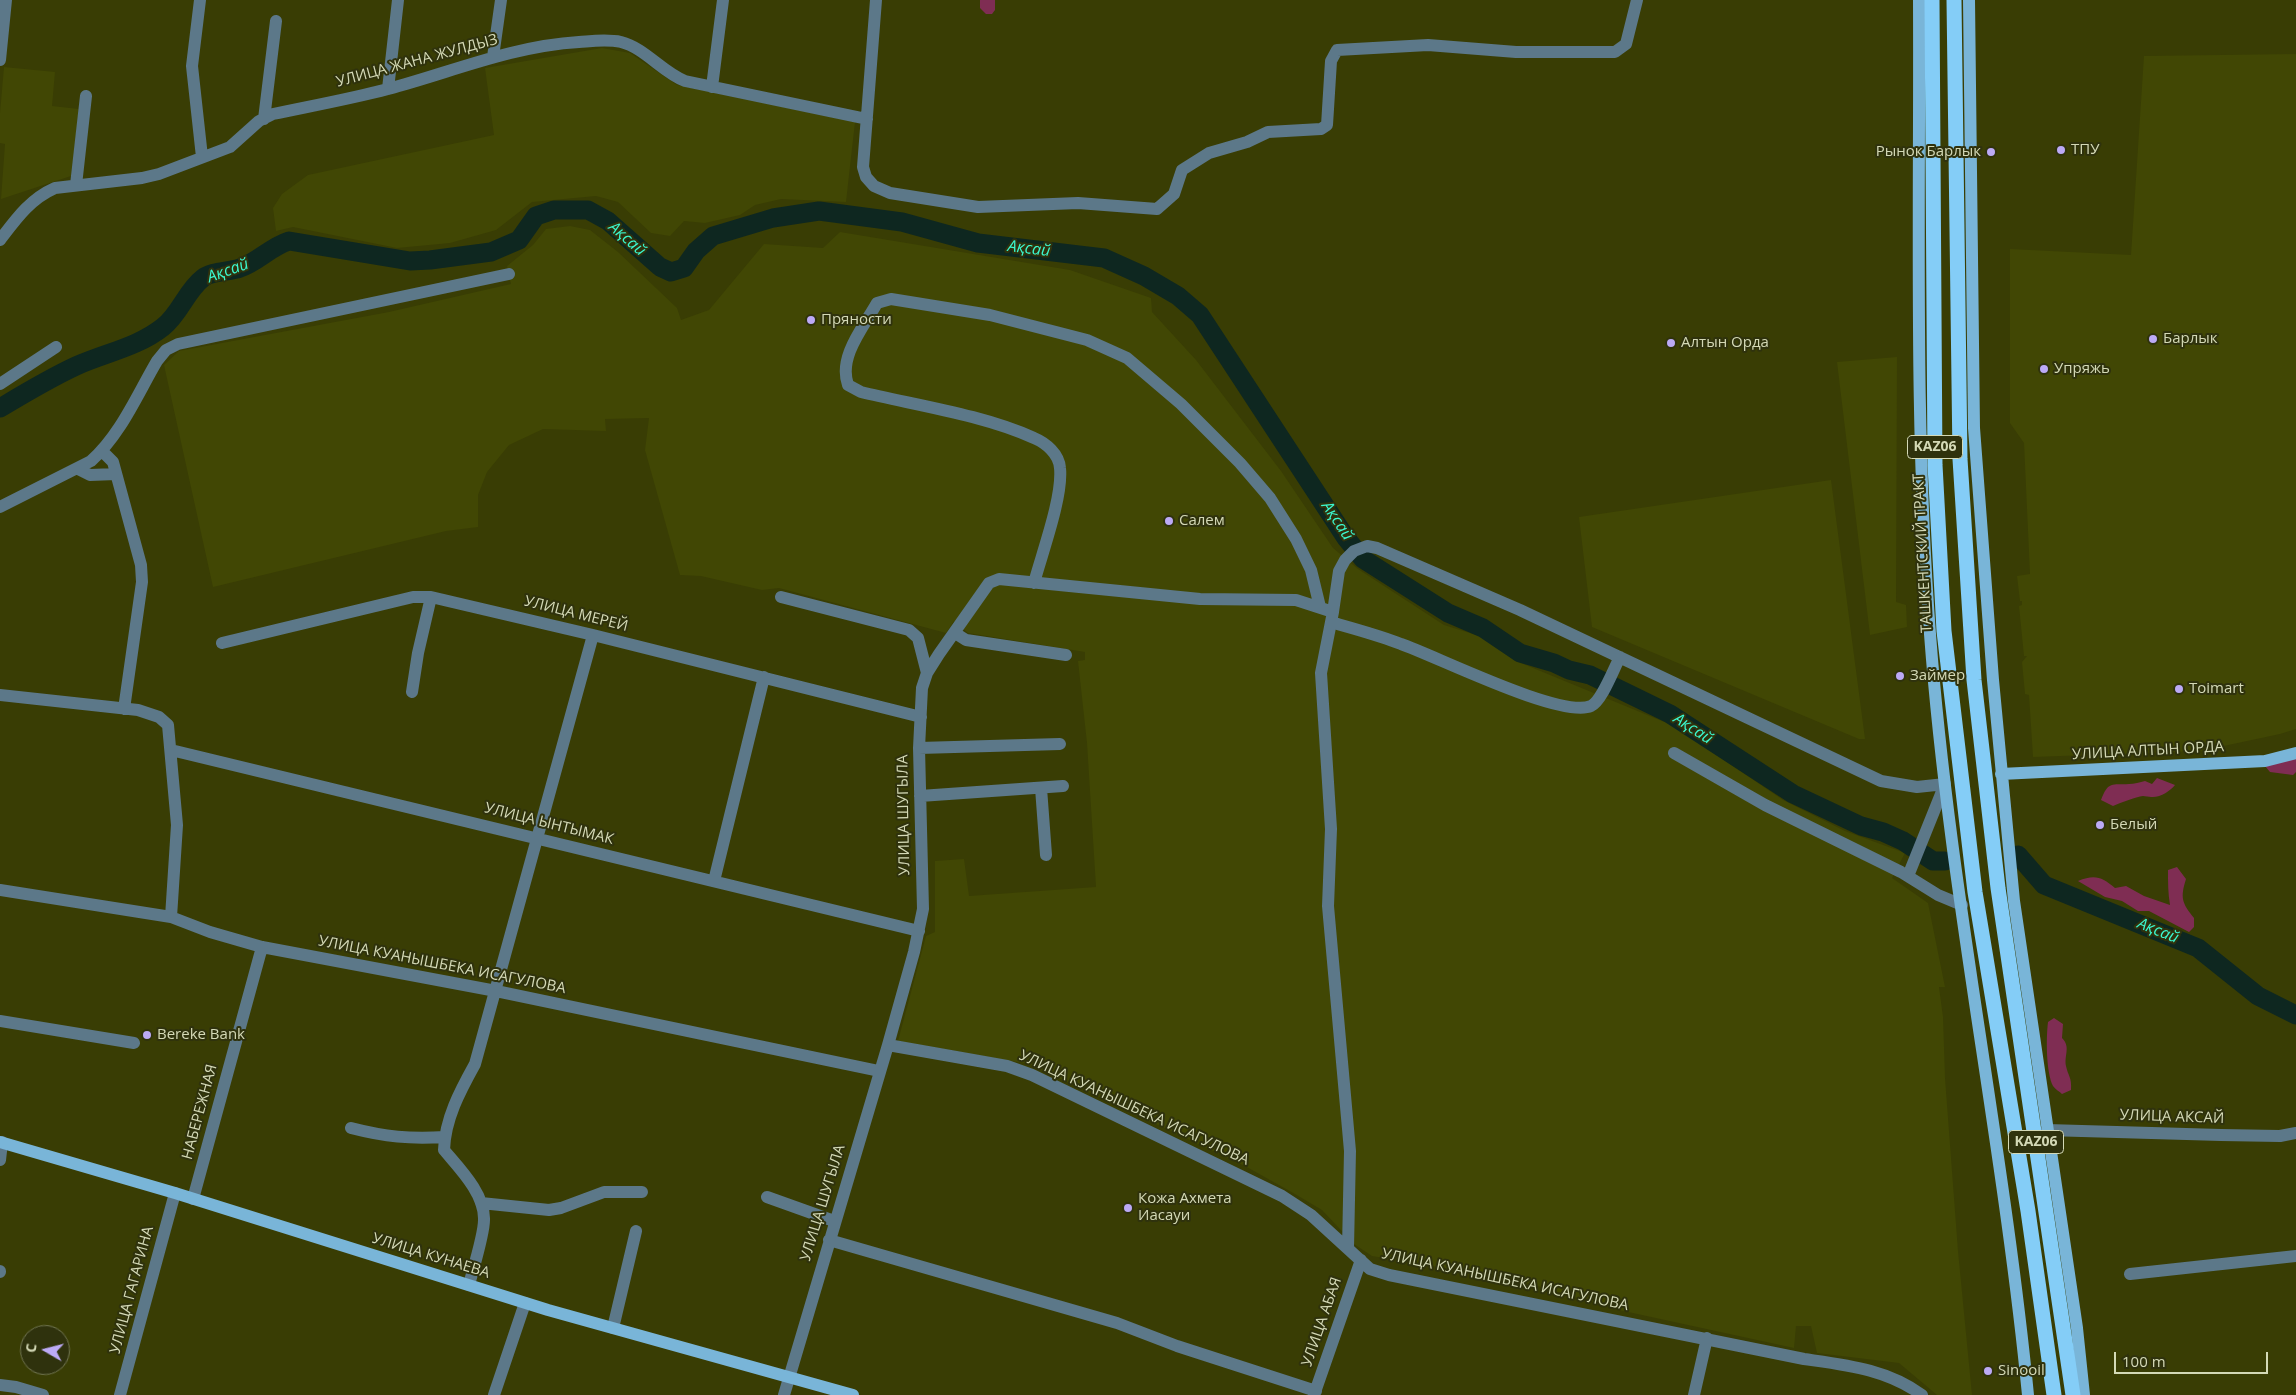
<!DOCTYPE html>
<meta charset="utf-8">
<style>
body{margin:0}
#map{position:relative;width:2296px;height:1395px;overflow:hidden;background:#393d04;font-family:"Open Sans",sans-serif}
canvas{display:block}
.north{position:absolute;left:20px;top:1325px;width:50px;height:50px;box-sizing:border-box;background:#2f320d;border:1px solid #717551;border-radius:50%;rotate:278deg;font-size:14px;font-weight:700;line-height:20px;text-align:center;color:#d4d9b6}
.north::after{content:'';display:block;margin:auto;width:18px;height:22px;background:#bcaaf6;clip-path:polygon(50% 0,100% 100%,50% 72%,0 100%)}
.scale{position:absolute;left:2114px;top:1352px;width:154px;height:22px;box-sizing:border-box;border:2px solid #d4d9b6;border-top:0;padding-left:6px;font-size:15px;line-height:18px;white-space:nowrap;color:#d4d9b6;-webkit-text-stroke:4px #2f320d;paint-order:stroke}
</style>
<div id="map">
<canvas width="2296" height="1395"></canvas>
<div class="north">С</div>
<div class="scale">100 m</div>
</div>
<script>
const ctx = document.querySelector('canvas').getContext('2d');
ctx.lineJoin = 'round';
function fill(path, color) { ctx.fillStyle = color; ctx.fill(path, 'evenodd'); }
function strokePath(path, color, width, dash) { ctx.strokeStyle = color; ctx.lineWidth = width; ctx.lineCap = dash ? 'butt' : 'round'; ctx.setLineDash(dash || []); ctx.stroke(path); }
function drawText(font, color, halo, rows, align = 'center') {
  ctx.font = font + ' "Open Sans",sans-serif'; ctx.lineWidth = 4; ctx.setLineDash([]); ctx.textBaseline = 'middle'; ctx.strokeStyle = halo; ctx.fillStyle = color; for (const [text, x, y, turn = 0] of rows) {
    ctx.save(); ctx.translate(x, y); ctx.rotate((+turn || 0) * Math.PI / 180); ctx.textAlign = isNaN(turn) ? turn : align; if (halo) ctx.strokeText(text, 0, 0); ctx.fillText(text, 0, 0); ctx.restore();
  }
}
const built = new Path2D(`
 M602,48L630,53L677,85L855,122L846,202L781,199L755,205L740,215L705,223L684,221L670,236L651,233L618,202L596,196L532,202L496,230L450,243L397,248L293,227L276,231L273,208L282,194L308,175L494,135L485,68Z
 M2296,54V729L2280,734L2200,751L2033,757L2029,695L2025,694L2022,662L2027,656H2024L2019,606L2022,605V601H2020L2017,576L2030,574L2024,443L2010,423V249L2131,255L2144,56Z
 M4,67L55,72L52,106L79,109L71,176L1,199L5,144L0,143V113Z
 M570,226L590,230L618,252L677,308L681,320L709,310L764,244L823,248L840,232L1070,270L1151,298L1152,312L1196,360L1281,471L1333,548L1358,569L1444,625L1486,638L1516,661L1674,726L1783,800L1845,831L1905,853L1892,878L1928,903L1945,987H1939L1943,1017L1945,1078L1958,1251L1972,1395H1937L1899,1363L1817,1353L1811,1326H1796L1794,1348L1619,1310L1521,1281L1372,1256L1354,1244L1322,1210L1295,1194L1245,1166L1029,1064L898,1041L926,936L935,932V861L964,859L969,896L1096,887L1087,743L1078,661L1085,660V652L968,633L954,621L946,633L779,588L762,590L701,576L680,575L645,450L649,418L605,419L606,431L543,429L509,445L487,472L478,495V527L446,531L213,587L164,365L179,351L389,312L511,284L507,266L533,245L546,229Z
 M1897,357L1896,602L1906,605L1907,627L1870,635L1837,362Z
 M1831,480L1865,739H1859L1592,627L1579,517Z`);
const green = new Path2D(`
 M980,0H995V10L992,14H986L980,8Z
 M2296,757V772L2293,775L2270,772L2265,766Z
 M2157,778L2175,785C2170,791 2160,798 2151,797C2149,797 2145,796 2143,796C2136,797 2120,803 2113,806L2101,800C2108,781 2112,785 2129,784C2134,784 2140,782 2145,781L2152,784Z
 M2177,867L2186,879C2180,898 2182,903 2194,918V927L2189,932L2149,911H2138L2122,901L2105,897L2078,881C2095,874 2102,877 2115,888L2126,886L2144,896L2170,905C2168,894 2168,882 2168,870Z
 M2054,1018L2063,1024L2062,1038C2071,1047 2064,1055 2066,1066C2068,1076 2072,1077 2071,1090L2062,1094C2060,1092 2055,1089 2053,1086C2046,1072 2046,1038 2048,1022Z`);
const river = new Path2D(`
 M0,408C25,393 50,378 76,366C105,353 138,347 163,327C180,314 186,291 203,278C212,271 229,272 240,268C258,262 270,247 289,241L410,261L430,260L491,252L519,240L536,216L554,210H588L608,221L660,267L671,272L684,268L696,251L713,236L773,218L819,211L902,222L978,243L1104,258L1144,276L1178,296L1200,315L1346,538L1363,559L1448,613L1483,628L1520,653L1554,663L1569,670L1590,675L1670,714L1793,794L1861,826L1883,832L1903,841L1933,861H1945
 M2018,855L2044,885L2198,948L2258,996L2296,1015`);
const minor = new Path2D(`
 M200,0L192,66L202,157
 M876,0L863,167L866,177L874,186L890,193L978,207L1078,203L1157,209L1174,194L1182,170L1209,153L1247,142L1268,132L1321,129L1327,125L1331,61L1337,50L1428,45L1516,52H1615L1626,44L1637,0
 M493,57L501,0
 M0,60L6,0
 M712,87L723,0
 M388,89L398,0
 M264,119L276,21
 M76,185L86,96
 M0,240C16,219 30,199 55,188L142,178L159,174L230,147L259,121L273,114C311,106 350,99 388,89C452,72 512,46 579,42C593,41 607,39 621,42C645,48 662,72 685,81L867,119
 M0,384L56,347
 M102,451L113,462L141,565L142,582L124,709
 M78,469L90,475L116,474
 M0,507L91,461C121,434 137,395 157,361L166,350L178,344L509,274
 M1034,583C1042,553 1063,497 1060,468C1059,454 1046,443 1034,438C984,415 915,405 861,392L848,385C838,357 863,328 877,303L891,299L990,315L1087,340L1127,358L1181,404L1240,463L1270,498L1296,539L1311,570L1320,607
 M781,597L909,630L918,638L927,673
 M1331,622C1354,629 1378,635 1401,644C1436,656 1561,719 1591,706C1602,701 1614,668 1620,657
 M955,633L966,640L1066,655
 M222,643L413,597H431L593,635L921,717
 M412,692L418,653L431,597
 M0,695L138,710L159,717L168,725L177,825L171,917
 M919,748L1060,744
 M171,750L919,931
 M1674,753L1765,805L1901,872L1938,895L1962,905
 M1041,788L1046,855
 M920,796L1063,786
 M714,881L764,677
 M0,890L171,917L210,932L262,947L496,991L879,1071
 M0,1021L134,1043
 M888,1045L1007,1066L1032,1075L1282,1196L1311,1215L1370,1269L1389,1275L1804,1359C1846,1365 1887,1369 1922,1395
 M351,1128C386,1137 409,1139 445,1137
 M2047,1130L2221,1135L2280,1136L2296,1133
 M0,1160L2,1142
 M767,1197L834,1221
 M193,1199L262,947
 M481,1203L549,1210L561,1208L604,1192H642
 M829,1240L1117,1323L1177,1346L1316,1391
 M1348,1248L1350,1151L1328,906L1331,829L1321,673L1333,612L1339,571L1345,560L1354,551L1367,546L1377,548L1520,610L1881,781L1917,787L1945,784L1908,876
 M0,1271V1272
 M2130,1274L2296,1256
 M469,1285C473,1269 484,1235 484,1220C485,1194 460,1169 444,1150C445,1119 460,1091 475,1064L593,635
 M613,1328L636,1231
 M0,1385L16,1387L43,1395
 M120,1395L175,1193
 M494,1395L525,1303
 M784,1395L888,1045L914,952L923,909L919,748L922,688L927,673L939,654L989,583L999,579L1200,599L1296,600L1333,612
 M1314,1395L1361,1260
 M1694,1395L1707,1338`);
const major = new Path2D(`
 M1919,0C1920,211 1914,423 1930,634C1949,889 2003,1140 2028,1395
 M1969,0L1974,428L1993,680L2014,901L2077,1328L2084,1395
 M2001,774L2265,761L2296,753
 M0,1142L175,1193L548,1310L853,1395`);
const highway = new Path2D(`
 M1932,0L1935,465L1944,631L1975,892L2028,1211L2054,1395
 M1954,0L1960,459L1974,680L1998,888L2073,1395`);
const markers = [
 [2061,150,5,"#bcaaf6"],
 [1991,152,5,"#bcaaf6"],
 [811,320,5,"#bcaaf6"],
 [2153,339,5,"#bcaaf6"],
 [1671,343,5,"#bcaaf6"],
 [2044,369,5,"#bcaaf6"],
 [1169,521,5,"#bcaaf6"],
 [1900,676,5,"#bcaaf6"],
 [2179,689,5,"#bcaaf6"],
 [2100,825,5,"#bcaaf6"],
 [147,1035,5,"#bcaaf6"],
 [1128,1208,5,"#bcaaf6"],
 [1988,1371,5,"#bcaaf6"]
];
const shields = [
 [1935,447,55],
 [2036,1142,55]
];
const shieldNames = [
 ["KАZ06",1935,447],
 ["KАZ06",2036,1142]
];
const streetNames = [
 ["УЛИЦА ЖАНА ЖУЛДЫЗ",417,61,-15],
 ["ТАШКЕНТСКИЙ ТРАКТ",1923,553,-93],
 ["УЛИЦА МЕРЕЙ",576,614,14],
 ["УЛИЦА АЛТЫН ОРДА",2148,751,-3],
 ["УЛИЦА ШУГЫЛА",904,815,-91],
 ["УЛИЦА ЫНТЫМАК",549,824,14],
 ["УЛИЦА КУАНЫШБЕКА ИСАГУЛОВА",442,965,11],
 ["УЛИЦА КУАНЫШБЕКА ИСАГУЛОВА",1134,1108,25],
 ["НАБЕРЕЖНАЯ",200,1112,-75],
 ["УЛИЦА АКСАЙ",2172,1117,2],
 ["УЛИЦА ШУГЫЛА",823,1203,-73],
 ["УЛИЦА КУНАЕВА",431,1256,17],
 ["УЛИЦА КУАНЫШБЕКА ИСАГУЛОВА",1505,1280,12],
 ["УЛИЦА ГАГАРИНА",132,1290,-75],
 ["УЛИЦА АБАЯ",1322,1322,-71]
];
const poiNames = [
 ["ТПУ",2071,150],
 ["Рынок Барлык",1981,152,"right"],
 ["Пряности",821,320],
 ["Барлык",2163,339],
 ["Алтын Орда",1681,343],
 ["Упряжь",2054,369],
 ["Салем",1179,521],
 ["Займер",1910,676],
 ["Toimart",2189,689],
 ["Белый",2110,825],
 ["Bereke Bank",157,1035],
 ["Кожа Ахмета",1138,1199],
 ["Иасауи",1138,1216],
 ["Sinooil",1998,1371]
];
const waterNames = [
 ["Ақсай",627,239,41],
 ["Ақсай",1029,249,7],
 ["Ақсай",228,271,-20],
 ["Ақсай",1337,521,56],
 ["Ақсай",1693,729,33],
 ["Ақсай",2158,931,22]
];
fill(built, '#414704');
fill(green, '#7f2d53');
strokePath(river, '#0e2720', 19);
strokePath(minor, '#5c7889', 12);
strokePath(major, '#79b5d8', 12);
strokePath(highway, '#84cdf7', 15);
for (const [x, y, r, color] of markers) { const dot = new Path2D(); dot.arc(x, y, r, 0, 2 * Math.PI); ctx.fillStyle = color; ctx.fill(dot); strokePath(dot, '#2f320d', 2); }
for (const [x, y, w] of shields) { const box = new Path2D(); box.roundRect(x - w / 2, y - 11.5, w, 23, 4); ctx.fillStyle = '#2f320d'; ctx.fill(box); strokePath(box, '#d4d9b6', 1); }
drawText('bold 14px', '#d4d9b6', null, shieldNames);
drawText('15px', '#d4d9b6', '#2f320d', streetNames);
drawText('15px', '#d4d9b6', '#2f320d', poiNames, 'left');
drawText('italic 16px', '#3bf9d1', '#2f320d', waterNames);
</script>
